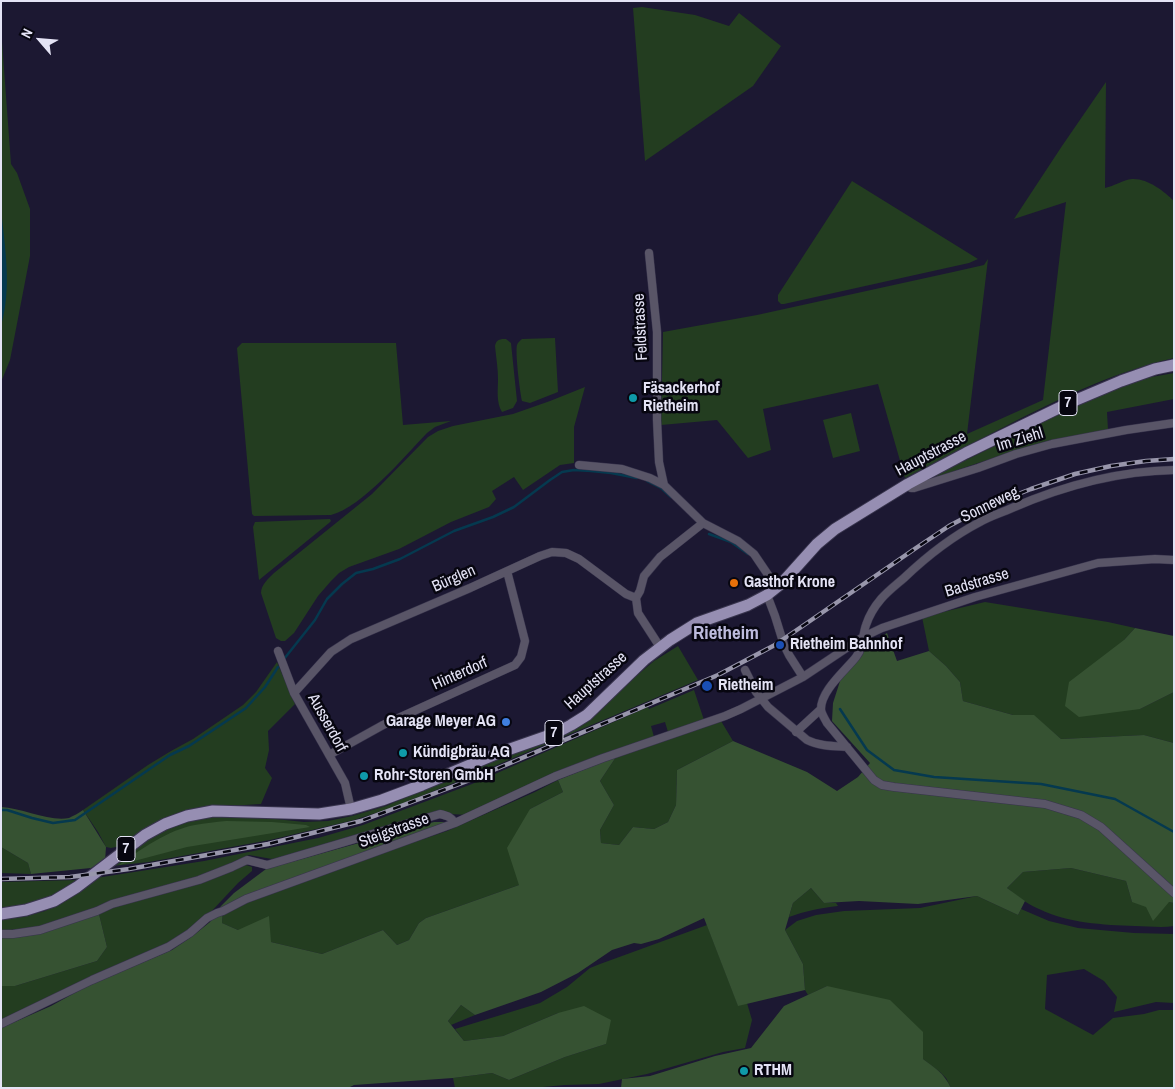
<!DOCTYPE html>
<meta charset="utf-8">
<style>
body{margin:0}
#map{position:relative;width:1175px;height:1089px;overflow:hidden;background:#1c1832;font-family:"Archivo Narrow",sans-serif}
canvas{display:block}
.frame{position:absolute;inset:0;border:2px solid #e4e3f5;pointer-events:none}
.north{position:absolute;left:15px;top:15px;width:50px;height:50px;-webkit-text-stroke:4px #070610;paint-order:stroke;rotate:297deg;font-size:14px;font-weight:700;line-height:20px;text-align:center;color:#e4e3f5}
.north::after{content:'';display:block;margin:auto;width:18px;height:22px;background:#e4e3f5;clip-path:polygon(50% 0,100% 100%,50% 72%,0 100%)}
</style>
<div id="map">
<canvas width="1175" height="1089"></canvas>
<div class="frame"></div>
<div class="north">N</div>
</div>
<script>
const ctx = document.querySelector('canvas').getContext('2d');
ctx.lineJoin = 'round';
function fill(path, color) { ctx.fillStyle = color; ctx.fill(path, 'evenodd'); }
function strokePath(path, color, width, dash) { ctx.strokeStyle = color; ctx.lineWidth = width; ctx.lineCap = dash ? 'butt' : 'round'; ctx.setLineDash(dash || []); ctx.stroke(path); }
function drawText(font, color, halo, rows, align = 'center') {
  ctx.font = font + ' "Archivo Narrow",sans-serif'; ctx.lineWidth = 5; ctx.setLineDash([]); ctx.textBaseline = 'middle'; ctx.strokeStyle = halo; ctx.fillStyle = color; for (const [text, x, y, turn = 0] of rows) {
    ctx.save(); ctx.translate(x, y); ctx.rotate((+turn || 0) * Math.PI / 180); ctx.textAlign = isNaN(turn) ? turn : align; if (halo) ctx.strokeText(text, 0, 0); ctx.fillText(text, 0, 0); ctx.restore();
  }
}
const green = new Path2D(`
 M642,7L695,15L729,26L739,13L781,46L753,86L645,161L633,8Z
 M1,28L11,164L17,173L30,209V256L10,360L1,382Z
 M1106,82L1105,188C1114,186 1123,180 1132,179C1147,178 1164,191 1174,201V358C1114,372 1058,399 1004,427C971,444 938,461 905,478L878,384L763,409L771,450L748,458L717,420L661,425L663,332L757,315L953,272L984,265L988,259L967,434L1043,400L1066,202L1014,219L1062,146Z
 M852,181L978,259L969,263L784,304H781L778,301V295Z
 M555,338L558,392L530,403L522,401C520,392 515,353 517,345C518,342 520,341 522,339Z
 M502,339H506L511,343L517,401L513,408L502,412C496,402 498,390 498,379C498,368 496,357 495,346C496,341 498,340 502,339Z
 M242,343H396L403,425L451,421L435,427L427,433C404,457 362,507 331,515L254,516L252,514L237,348Z
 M1174,373V399L1107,412L1108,430L1051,441L978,463L920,483L1071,408L1122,386L1146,378Z
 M585,387L574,427V463L560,465L523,490L514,477L492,491L496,499L489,507L451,522L399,549L349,567L339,573L331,581L318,596L294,633L285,641H281L276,638L261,593C261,585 268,579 274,573L372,494L428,437L438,431L453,426L513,414L550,401Z
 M851,413L860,451L833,458L823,420Z
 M330,519L331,521L329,523L259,580L253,527L255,522Z
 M985,602L1108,622L1135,628L1124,640L1140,709L1174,692V743L1144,735L1061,739L1034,716L1013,715L963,701L960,682L946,666L929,651L922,617Z
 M678,646L698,680L464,779L388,809L354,820L270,840L149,862L112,866L146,840L168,829L192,820L216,816L257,817L304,822L328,821L352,816L386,806L462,773L571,731L654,661Z
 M277,662L295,704L268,731L269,750L265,768L272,778L261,804L212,807L121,846L111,848L106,847L98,832L83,810L148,765L171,751L193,739L243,705L256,692Z
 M694,690L704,720L668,732L665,722L651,726L654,737L468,815L450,814L282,857L272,859L249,855L229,865L200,876L40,927L1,931V919L23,917L45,911L73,896L96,878L204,861L318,838L363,825L472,784L648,707L649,709Z
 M721,721L733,741L677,770L676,805L668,822L654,829L633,827L619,845L601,843L600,830L614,805L600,781L616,757Z
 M558,780L563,792L530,809L519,885L426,918L419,923L409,940L397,945L383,930L322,954L271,942L238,930L222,923L223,907L447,831L535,792Z
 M1,847L28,863L31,874L1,873Z
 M246,865L252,867V871L238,883L209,914L190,931L164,947L1,1022V986H15L97,961L107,947L99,914L113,907Z
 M1071,868L1126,881L1132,902H1169L1174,903V926C1161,928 1148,926 1135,926C1103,925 1068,923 1039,909C1027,904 1017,896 1007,888L1023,872Z
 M76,880L73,884L45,900L15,907L1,908V882Z
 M811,888L824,903H836L838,906C821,908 805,911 789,917L793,903Z
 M977,896L1018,915L1021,909L1049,921L1078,928L1134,933L1174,934V1003L1156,1002L1114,1012L1117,997L1104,981L1084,969L1047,975L1045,1009L1093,1035L1113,1018L1144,1014L1159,1010H1174L1173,1088H951L946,1078L940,1072L827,986L808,995L805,990L803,964L785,930L797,921L816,915L844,911L920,908Z
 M707,925L738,1005L747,1003L752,1020L745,1048L723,1052L647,1074L599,1084L565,1085L532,1088H455L453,1078L492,1073L509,1080L565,1057L606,1044L558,1013L503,1036L464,1041L455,1029L540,1003L567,987L590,968L600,964Z
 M461,1005L475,1015L451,1025L448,1021Z`);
const forest = new Path2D(`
 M1135,628L1174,636V692L1140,709L1079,717L1065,706L1069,682L1124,640Z
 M887,633L897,661L929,651L946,666L960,682L963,701L1013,715H1034L1061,739L1144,735L1174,743V903L1169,902L1153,921L1146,907L1132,902L1126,881L1071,868L1023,872L1007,888L1025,901L1018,915L977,896L918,904L859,901L824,903L811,888L793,903L785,930L803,964L805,990L738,1006L704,918L659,939L641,944L634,943L612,950L578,973L541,992L475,1015L461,1005L448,1021L464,1041L503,1036L558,1013L584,1006L611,1020L606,1044L565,1057L509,1080L492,1073L453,1078L354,1085L348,1088H1V1028L51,1006L89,985L172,950L194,935L210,922L221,906L234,893L266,869L434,822H450L223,908L222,923L238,930L269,916L271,942L322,954L383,930L397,945L409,940L419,923L426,918L519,885L507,848L530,809L563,792L558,780L616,757L600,781L614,805L600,830L601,843L619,845L633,827L654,829L668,822L676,805L677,770L733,741L807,772L837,791L858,777L870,763L832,721L833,703L841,678L865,648Z
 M1,807C22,808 50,822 69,818C73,816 79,813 83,810L106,847L105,861L91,868L31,874L28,863L1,847Z
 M226,821L272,822L306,825L310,827L187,847L119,865C141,849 168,830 195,825C205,823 216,822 226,821Z
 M99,914L107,947L97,961L15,986H1V938L13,937Z
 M827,986L890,1000L923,1032V1059C935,1068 944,1073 951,1088H621L622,1079L650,1076L715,1056L751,1048L784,1006Z`);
const water = new Path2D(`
 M1,209C5,248 12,288 1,326Z`);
const stream = new Path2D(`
 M647,481L661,488L671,497
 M709,534L731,542L748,554
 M284,659L315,620L327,599L342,584L356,573L373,569L400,559L454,531L493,517L514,507L550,480L562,472L574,470L591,471L611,473L637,478
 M840,709L867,750L894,770L934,777L1041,784L1115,799L1174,832
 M1,810H7L32,818L53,823L75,820L170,755L189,746L246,708L265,687L278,667`);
const minor = new Path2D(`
 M649,253L657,332V420L659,462L664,485L703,523L738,541L754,554L777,588
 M579,465L622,469L650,478L664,485
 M1174,470C1118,471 1063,486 1012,508C1001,513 990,516 980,522C953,536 926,557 904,578C896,585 888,591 881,599C875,606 869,616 866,625C862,636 864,647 856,657C846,670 820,691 821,710C822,715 825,719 827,723L874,780L882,785L894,787L1045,804L1081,815L1101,827L1174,893
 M908,484L911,488H914L978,468L1016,454L1052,444L1126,430L1174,423
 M767,595L775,616L784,645L789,655L803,677
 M660,647L638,613L636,598L640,591L644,576L660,557L703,523
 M278,651L294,693L345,783L351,809
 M745,670L756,692L768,707L807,740C819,746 833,746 847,747
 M294,693L331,652L351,639L470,588L540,556L552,552L566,553L579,559L626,594L636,598
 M796,732L821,709
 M329,755L383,725L515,665L521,657L525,641L507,571
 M1,934H13L40,930L97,911L112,904L199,880L232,867L247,860L267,865L440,814C448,816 451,817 455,823
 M1,1024L92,980L168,947L190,933L207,918L217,913L223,911L246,899L455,823L556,776L603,758L725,716L741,709L803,677L863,637L882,628L975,597L1098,563L1155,559L1174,560`);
const primary = new Path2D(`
 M1,914L26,910L54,901L77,887L145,835L165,824L187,816L213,811L319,814L351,809L382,800L422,785L496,754L556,733L571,725L587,715L644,660L670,640L697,623L748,605L767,595L782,583L817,544L835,529L908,484L966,453L1069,403L1121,381L1155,369L1174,365`);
const rail = new Path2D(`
 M1,879L70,877L129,869L268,844L361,821L470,780L718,675L773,646L791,634L916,548L949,526L985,507L1031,489L1075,474L1111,466L1146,461L1174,459`);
const markers = [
 [633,398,5,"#0f9aa8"],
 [734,583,5,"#e8710a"],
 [780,645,5,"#1a4fb4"],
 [707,686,6,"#1a4fb4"],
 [506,722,5,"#3f7fe0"],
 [403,753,5,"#0f9aa8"],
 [364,776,5,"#0f9aa8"],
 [744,1071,5,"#0f9aa8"]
];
const shields = [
 [1068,403,18],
 [554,733,18],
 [126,849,18]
];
const shieldNames = [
 ["7",1068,403],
 ["7",554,733],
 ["7",126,849]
];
const streetNames = [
 ["Feldstrasse",641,327,-93],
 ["Im Ziehl",1020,440,-17],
 ["Hauptstrasse",931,454,-28],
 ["Sonneweg",990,505,-26],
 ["Bürglen",454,579,-24],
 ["Badstrasse",977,583,-17],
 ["Hinterdorf",460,674,-24],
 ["Hauptstrasse",596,681,-42],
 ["Ausserdorf",327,723,61],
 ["Steigstrasse",394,831,-20]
];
const poiNames = [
 ["Fäsackerhof",643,389],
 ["Rietheim",643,407],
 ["Gasthof Krone",744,583],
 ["Rietheim Bahnhof",790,645],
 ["Rietheim",718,686],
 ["Garage Meyer AG",496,722,"right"],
 ["Kündigbräu AG",413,753],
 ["Rohr-Storen GmbH",374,776],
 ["RTHM",754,1071]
];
const quarterNames = [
 ["Rietheim",726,634]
];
fill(green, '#233d20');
fill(forest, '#365232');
fill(water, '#05394f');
strokePath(stream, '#05394f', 2.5);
strokePath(minor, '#38344d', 9);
strokePath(primary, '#38344d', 13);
strokePath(minor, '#595567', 8);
strokePath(primary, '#968eb2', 11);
strokePath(rail, '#9896ab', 4.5);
strokePath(rail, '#070610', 2.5, [8]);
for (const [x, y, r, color] of markers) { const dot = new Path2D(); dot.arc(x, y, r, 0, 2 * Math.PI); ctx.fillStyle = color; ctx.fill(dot); strokePath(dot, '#070610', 2); }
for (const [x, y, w] of shields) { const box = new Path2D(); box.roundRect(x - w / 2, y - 12.5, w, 25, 4); ctx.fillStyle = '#070610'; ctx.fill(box); strokePath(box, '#e4e3f5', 1); }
drawText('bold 15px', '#e4e3f5', null, shieldNames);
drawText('16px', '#e4e3f5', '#070610', streetNames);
drawText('bold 16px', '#e4e3f5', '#070610', poiNames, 'left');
drawText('bold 19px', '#bdbbdd', '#070610', quarterNames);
</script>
